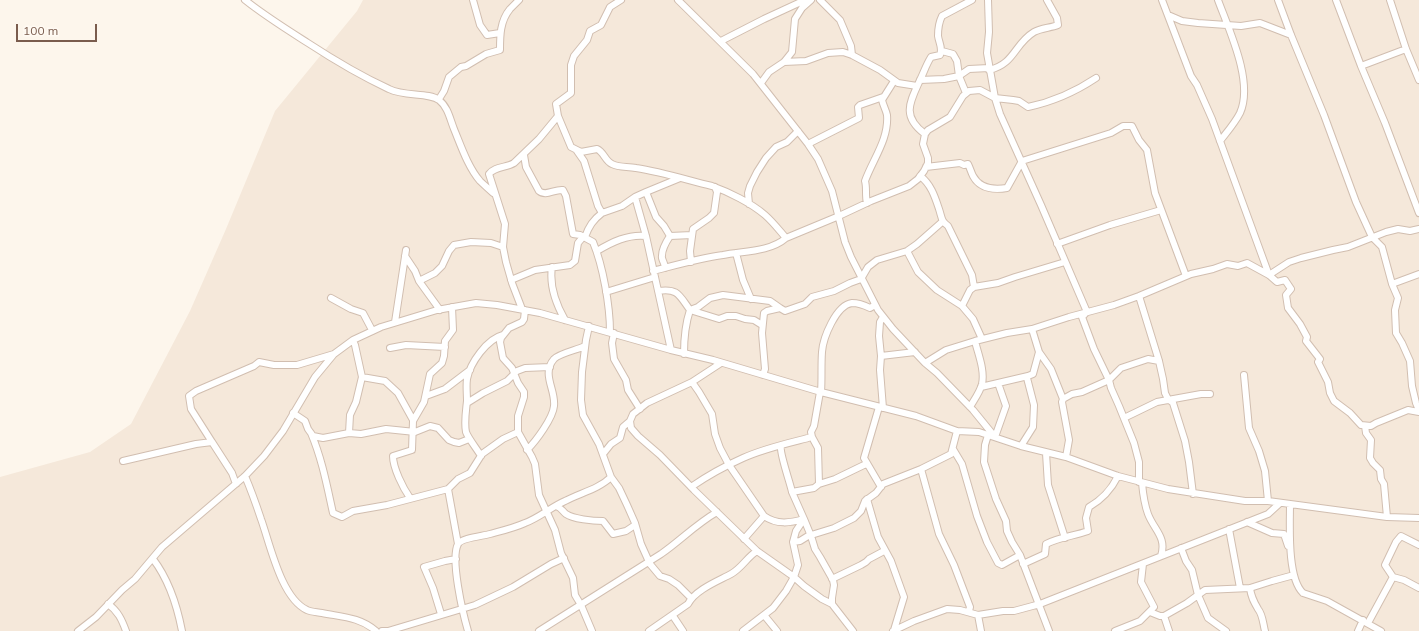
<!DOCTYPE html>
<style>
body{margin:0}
#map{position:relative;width:1419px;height:631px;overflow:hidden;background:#fdf6ec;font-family:Mulish,sans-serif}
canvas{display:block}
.scale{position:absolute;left:16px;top:24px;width:81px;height:18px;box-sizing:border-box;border:2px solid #7a5c4d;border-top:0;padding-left:5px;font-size:12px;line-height:14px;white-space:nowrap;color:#7a5c4d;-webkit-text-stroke:3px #fffaf3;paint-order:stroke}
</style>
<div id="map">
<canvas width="1419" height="631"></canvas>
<div class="scale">100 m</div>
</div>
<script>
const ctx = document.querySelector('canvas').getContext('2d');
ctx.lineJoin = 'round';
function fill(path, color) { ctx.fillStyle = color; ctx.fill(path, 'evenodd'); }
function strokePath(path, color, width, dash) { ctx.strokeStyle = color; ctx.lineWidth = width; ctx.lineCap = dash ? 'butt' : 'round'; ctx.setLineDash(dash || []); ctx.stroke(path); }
const residential = new Path2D(`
 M363,0H1419V631H0V477L90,452L131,424L190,311L226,229L275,111L357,11Z`);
const minor = new Path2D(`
 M245,0C265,16 286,29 308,43C334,60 361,76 389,89C405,97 428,92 439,100C448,107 450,119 454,129C461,146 468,167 480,181C484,185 489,189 493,193
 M473,0L480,25L487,35L500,33
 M678,0L753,74L808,144L818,159L832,191L845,242L851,257L878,310L893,329L925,363L937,373L973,410L995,437L1006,406L998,383
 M820,0L840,20L851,46L852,55
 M988,0L989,32L987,53L995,98L1000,114L1041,205L1087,312L1082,317L1094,349L1109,380L1111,388L1119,406L1134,443L1139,462V482
 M1162,0L1191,76L1197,85L1212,119L1269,275
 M1218,0C1229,30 1254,82 1240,113C1235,123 1227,132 1220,141
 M1278,0L1291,35L1324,115L1356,202L1372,237L1382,247L1392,284L1398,298L1395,310L1396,333L1402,343L1410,361L1412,386L1416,403L1419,410
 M1336,0L1361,66L1385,123L1419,213
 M1390,0L1406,49L1419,80
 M1168,15L1182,21L1198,23L1241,26L1260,23L1291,35
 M721,41L764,19L805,0
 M942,51L953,54L957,61L959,76L966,93
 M784,62L806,61L828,53L843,52L852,55L880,70L898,83L917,86
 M1361,66L1406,49
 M989,70C1015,64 1014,44 1034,32C1041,28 1050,28 1058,25L1057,18L1047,0
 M920,80L944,79L959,76L969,69L989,68
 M761,83L769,72L784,62L792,52L795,19L802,8L811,0
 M439,99L444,91L449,77L461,67L466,66L486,54L500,50C500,36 500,21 510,9C513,6 516,3 519,0
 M558,116L571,147L581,152L597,149C604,152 605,161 612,164C620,168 628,166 636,168C662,172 687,180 712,186C729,192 751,203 765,215C773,222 779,230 786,238L839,216L871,201L909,186L918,179L924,171L928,163V158L923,144L925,134L928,130L950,117L963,96L969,91L980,90L995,98L1013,100L1019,101L1028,107C1052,102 1075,92 1096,78
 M925,134C901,116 910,102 920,80C924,72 926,65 931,57L940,55C943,48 939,43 938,36C938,29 939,22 942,16L972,0
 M808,144L859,118L858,107L860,105L883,97
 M577,151L584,161L598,206L602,213L622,206L635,197L646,192L680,178
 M524,155L526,167L539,191C546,197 554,189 563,190L566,196L573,234L580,235L593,242C603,266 610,306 610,332
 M926,167L960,163L964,165L968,164C970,168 971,172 973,176C980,189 995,190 1007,188L1022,161L1111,133L1123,126H1132L1139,140L1147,150L1155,193L1186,276
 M920,176C931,184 935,197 939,209C942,218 941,221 948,226L972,275L974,287L970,290L962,306
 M646,192L656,217L664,226L670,236
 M635,197L646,236L671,350
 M867,203C865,195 867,188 865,181C873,159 889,139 887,115C886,110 883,105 882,100L894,81
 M749,204L748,193L750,186L757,172L766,158L776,147L787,142L798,131
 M585,237C589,226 593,220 602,213
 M1057,244L1110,225L1161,210
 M597,251C612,242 628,234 646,236
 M907,251L918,272L937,290L962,306L973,319L982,339
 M736,253L743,280L751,299
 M405,256L415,271L419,281L440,310
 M691,262L690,251L693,229L709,218L714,213L717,192L715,187
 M552,267C549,286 556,304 565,320
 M665,268C665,264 663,262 662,258C661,250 666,242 670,236L692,235
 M653,271C676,265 700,258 723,255C743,251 770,252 786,238
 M1269,275L1289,262L1301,258L1333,250L1348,247L1386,232L1398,229L1410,231L1419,229
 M511,280L535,270L570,265L575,261L578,243L583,237
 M419,281L435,273L442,266L449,251L454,245L471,242L491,243L503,247
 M1392,284L1419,274
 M974,287L998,283L1015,277L1065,262
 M658,291C678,288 679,295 690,310L698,307L710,298L723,295L770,301L780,308
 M606,292L655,277
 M1139,296L1159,361L1163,379L1165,393L1168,399L1173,403L1185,441L1189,462L1193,494
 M331,298L351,309L363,313L372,330
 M522,309L512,283L506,262L503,247L505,224L489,174C495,166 506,168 514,163L539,139L558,116L556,104L571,93V65L574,56L587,40L590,31L601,25L610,7L621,0
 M883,317L880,322L879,336L881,356L880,370L883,408
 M395,322L406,250
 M589,326L586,340L582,372L581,400L583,415L599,444L611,477L619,488L627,505L635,523L641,544L650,564L660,576L669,579L678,585L691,598
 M1032,329L1039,352L1051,369L1063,399
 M614,333L612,343L614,359L626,380L628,390L640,409
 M390,348L406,345L445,347
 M684,354C684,338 685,325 690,310L719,319L727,316H736L745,319L754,320L762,325
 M881,356L915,352
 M721,363L692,382L699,392L712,414L715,434L720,448L729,465L764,516C777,525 790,523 804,519L811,536L815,549L820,557L833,580L834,585L832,598V604L853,631
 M925,363L946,350L975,341L1007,333L1032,329L1069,317L1114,305L1139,296L1191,274L1213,269L1227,264L1238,266L1247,263L1269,275L1277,282L1285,280L1291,289L1286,295L1288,308L1300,324L1307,337L1306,341L1320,359L1318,362L1328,382L1330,393L1334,401L1350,413L1361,425L1371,426L1376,423L1408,410L1419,412
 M763,375L765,369L762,333L764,313L767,311L780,308L785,311L805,304L812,297L834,291L850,283L861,279L868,267L877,260L907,251L917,244L942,222
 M1244,375L1249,428L1259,451L1265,471L1268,501
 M362,377L385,381L398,393L413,420
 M981,387L1028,376
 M821,392C822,379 821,365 822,352C823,338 836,305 852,303C858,303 864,305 870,308L875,305
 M426,396L445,389L470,370
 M467,403L483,393L507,381L517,371L525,368L550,367
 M879,407L864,458L881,487
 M970,407C974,400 980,392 982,384C985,370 978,354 975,341
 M293,413L305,421L308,429L313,436L323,438L349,433L361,434L386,429L415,432L430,426L438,428L449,440L454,442L459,443L469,439
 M1124,418L1157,402L1201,394H1210
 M630,421L631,428L638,436L660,455L694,490L757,551L794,577L804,586L822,599L832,604
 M1365,426L1366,433L1371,440L1370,458L1373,463L1380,470L1381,479L1384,484L1387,517
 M518,432L532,457L535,464L539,495L555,530L561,553L573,578L575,595L581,605L592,631
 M311,433C322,459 327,486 333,513L342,517L353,511L387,505L448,489L458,479L470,473L482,454L503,439L518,432V416L524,397V392L518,383L512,368L503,358L500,342L501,338L509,328L522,322L524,319L525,310
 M349,433L350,415L356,402L362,377L355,345L353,340
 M988,435L985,445L984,462L996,499L1006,521L1007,531L1012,542L1020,555L1049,631
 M212,442L191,409L189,396L196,391L254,366L259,362L274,365H297L334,354
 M781,446C779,452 790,482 792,492
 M1021,446L1033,427L1034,405L1027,378L1028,376L1033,374L1039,352
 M953,449L962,464L977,516L987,542L998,563L1002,565L1020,555
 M527,450C536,441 553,418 554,406C556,390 541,374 554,359C560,353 577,350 585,346
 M1046,453L1048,485L1065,538
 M603,454L611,444L620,438L623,427L630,421L633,414L647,403L692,382
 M481,456C477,449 468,438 466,432C464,422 466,411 467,401C467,394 466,386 467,379C470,363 487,339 503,335
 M1066,457L1069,440L1062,402L1063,399L1072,394L1082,392L1109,380L1121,368L1148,359L1159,361
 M123,461L196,444L212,442L232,473L236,484
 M921,469L939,534L954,565L970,607L969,611
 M245,476C251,490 256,504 261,519C270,544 281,598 307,610C311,612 317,612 322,613C342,617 360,617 376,631
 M1142,483C1143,494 1144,503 1148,514C1154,530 1167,537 1161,556
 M819,484L835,479L866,464
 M691,487C707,476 725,466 743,458C765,448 789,443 812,437
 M448,489L458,544
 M410,498C403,488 393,468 393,456L412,450L413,421L424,402L430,374L442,363L444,356L445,341L453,330L452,307
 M867,499L878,537L891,561L904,597L894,630
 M1290,504C1290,526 1287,578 1303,593L1327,601L1381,631
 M556,506C562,508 562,511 566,514C573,519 593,521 603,521L613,534L626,531L635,525
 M1247,522L1272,533L1284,534L1288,546
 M1229,529L1240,588
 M744,539L764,516
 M793,542L800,541L808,536L834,528L854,518L861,511L865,501L876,493L883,484L921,469L951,454L957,431
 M1181,548L1186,561L1192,570L1198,595L1208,618L1226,631
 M153,559C169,580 177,605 182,631
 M1023,564L1045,554L1046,544C1060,537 1074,536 1088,531L1086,518L1089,507C1103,499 1111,490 1118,476
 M1393,577L1404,580L1419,588
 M832,579L861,565L866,562L869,559L884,551
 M1250,588C1251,597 1254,602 1258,609C1263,615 1263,624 1265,631
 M108,604C118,611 122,620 126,631
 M1150,612L1160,616H1164L1187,603L1198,595L1205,590L1250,588L1272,581L1294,575
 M441,614L433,588L424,567L445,561L456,559
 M764,615L777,631
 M978,615L981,631
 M673,616L683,631
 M1164,616L1169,631
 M1368,623L1393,577L1385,565L1396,542L1401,536L1419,545
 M78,631L96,617L122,590L135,579L162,547L245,476L264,456L283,431L315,377L334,354L353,340L381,327L437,310L476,303L497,305L540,313L671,350L713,360L821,392L916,416L957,431L979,432L1021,446L1066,457L1118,476L1168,489L1245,501H1268L1387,517L1419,518
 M382,631H388L475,605L513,587L551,564L564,558
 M468,631C463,614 450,559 458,544C461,538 483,536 490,534C501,531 514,528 525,523C539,518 551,507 565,501C580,493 599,489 611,477
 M539,631L661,554C680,541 696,524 717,512
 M649,631L688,604C695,590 718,581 731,574C742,568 747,557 757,551
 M743,631L773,608L786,591L794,577L798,565L793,542L796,531L804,519L792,492L814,488L819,484L818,448L812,437L811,432L814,426L820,392
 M893,631L914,621L947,609L960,610L978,615L1003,611H1014L1040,604L1268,514L1280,503
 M1115,631L1140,621L1154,607L1141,582L1143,564
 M1358,631L1363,620`);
fill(residential, '#f5e8da');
strokePath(minor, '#d1beb0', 8);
strokePath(minor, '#fff', 6);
</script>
